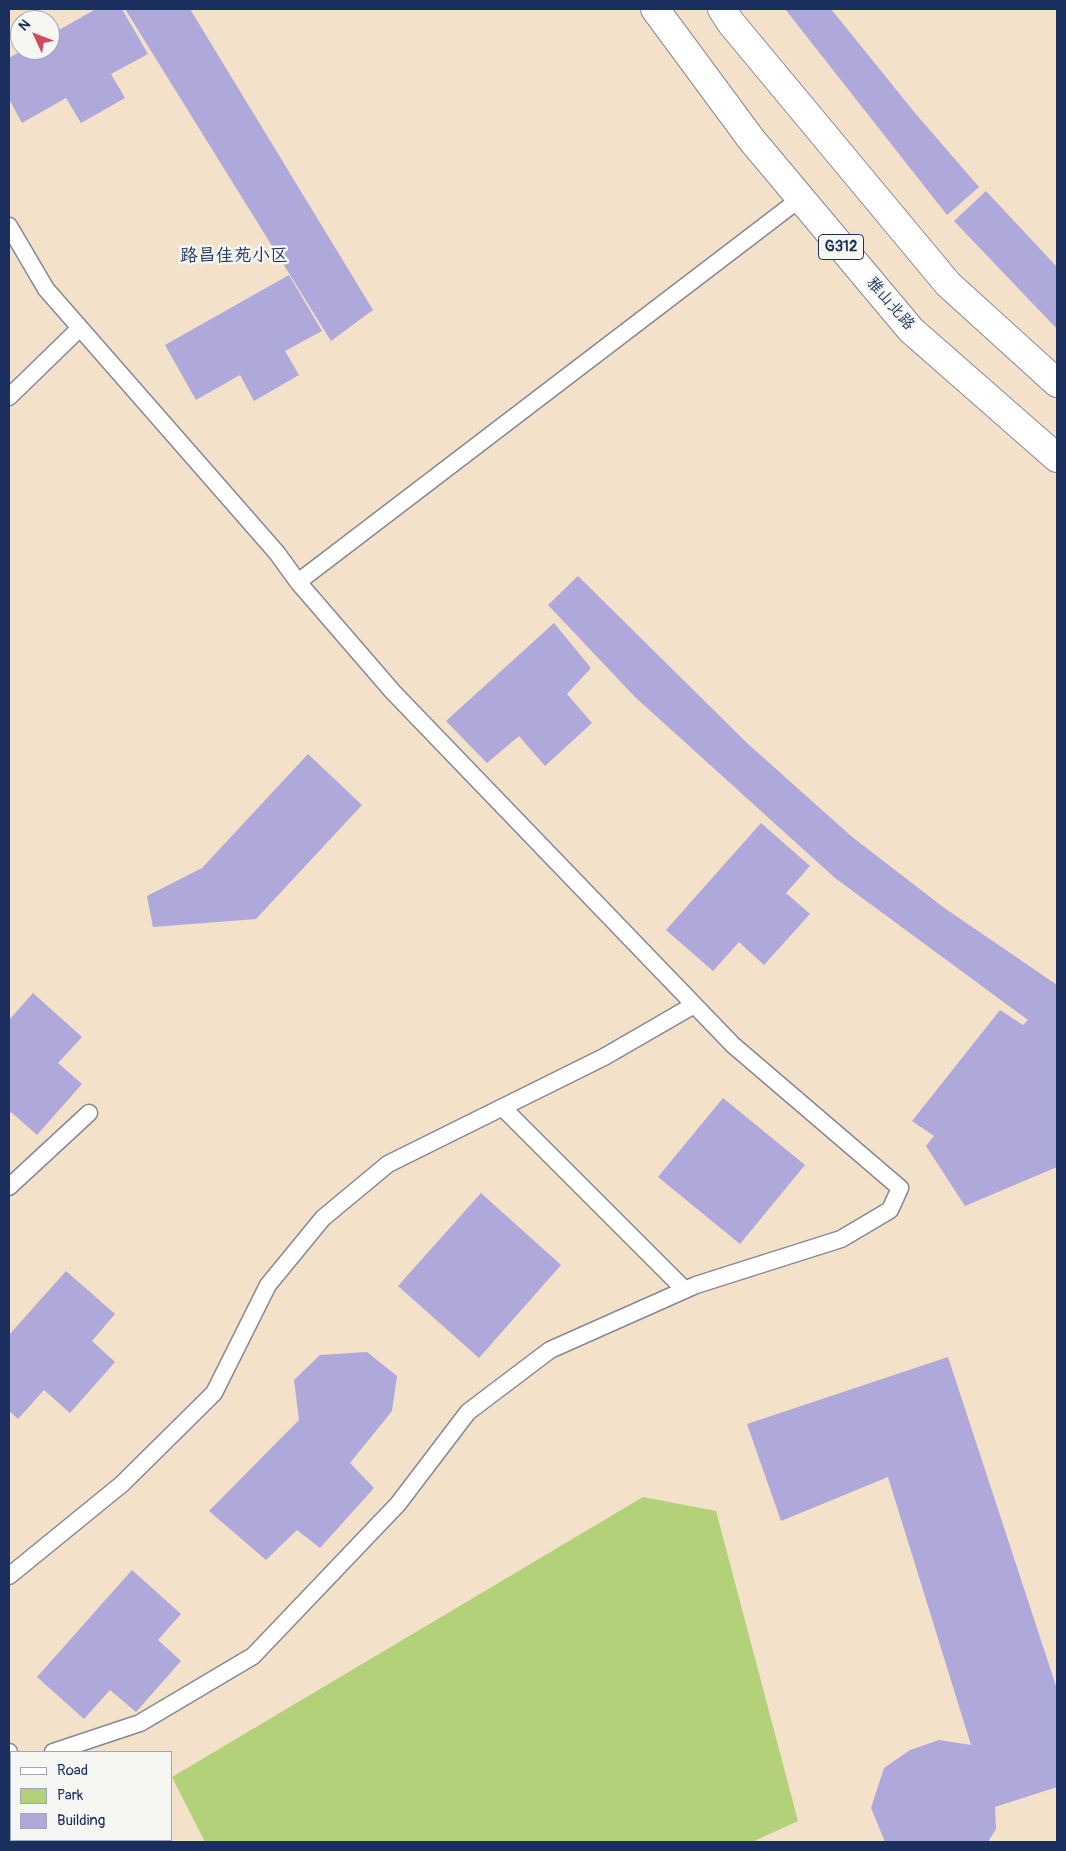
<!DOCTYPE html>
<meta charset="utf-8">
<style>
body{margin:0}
#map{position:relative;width:1066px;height:1851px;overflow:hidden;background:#f3e1c9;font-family:Pangolin,sans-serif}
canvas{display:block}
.frame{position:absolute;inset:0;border:10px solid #1b2f5e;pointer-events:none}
.legend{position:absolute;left:10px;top:1751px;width:162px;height:90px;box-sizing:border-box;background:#f6f6f2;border:1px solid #9ea6b7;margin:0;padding:6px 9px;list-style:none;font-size:15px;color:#1b2f5e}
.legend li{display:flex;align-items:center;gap:10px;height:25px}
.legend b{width:25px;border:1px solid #9ea6b7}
.north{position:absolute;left:10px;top:10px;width:50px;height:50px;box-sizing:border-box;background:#f6f6f2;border:1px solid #9ea6b7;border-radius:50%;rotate:313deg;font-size:14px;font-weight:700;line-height:20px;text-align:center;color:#1b2f5e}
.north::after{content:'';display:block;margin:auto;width:18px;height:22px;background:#d1495b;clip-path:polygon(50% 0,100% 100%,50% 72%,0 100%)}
</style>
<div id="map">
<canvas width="1066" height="1851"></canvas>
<div class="frame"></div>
<ul class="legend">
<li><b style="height:6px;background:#fff"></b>Road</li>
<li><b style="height:14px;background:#b3d179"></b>Park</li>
<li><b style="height:14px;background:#afa8db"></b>Building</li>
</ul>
<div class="north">N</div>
</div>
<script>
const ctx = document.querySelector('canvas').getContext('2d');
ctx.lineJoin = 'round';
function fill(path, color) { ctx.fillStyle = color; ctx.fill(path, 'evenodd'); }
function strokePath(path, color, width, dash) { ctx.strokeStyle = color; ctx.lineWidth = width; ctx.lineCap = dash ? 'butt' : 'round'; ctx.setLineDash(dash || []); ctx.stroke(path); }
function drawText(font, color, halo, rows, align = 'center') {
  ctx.font = font + ' Pangolin,"LXGW WenKai TC",sans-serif'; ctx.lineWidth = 5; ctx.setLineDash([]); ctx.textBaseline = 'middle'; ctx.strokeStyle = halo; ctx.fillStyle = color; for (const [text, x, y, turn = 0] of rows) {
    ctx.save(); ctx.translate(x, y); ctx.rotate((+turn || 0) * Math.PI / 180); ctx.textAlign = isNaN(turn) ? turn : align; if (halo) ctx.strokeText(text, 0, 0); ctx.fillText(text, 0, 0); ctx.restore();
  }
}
const green = new Path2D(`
 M643,1497L716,1511L798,1821L752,1842H205L172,1777Z`);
const building = new Path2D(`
 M96,9H122L148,54L111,74L125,98L81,123L66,98L22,123L9,99V58L23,50H50V35Z
 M125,9H190L373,310L331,341Z
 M785,9H831L915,113L979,187L947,215Z
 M986,191L1057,267V329L954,221Z
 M289,275L322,331L285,351L299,375L254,401L240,375L196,400L165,345Z
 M578,576L747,743L851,836L943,907L1057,985V1167L965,1206L926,1146L934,1136L912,1121L1000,1010L1023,1025L1028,1020L835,878L635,697L548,605Z
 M554,623L591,668L567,694L592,723L545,766L519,736L487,763L446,721Z
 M308,754L362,805L256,919L153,927L147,896L202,868Z
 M761,823L810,866L786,893L810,914L764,965L739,942L713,971L666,930Z
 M33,993L82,1037L58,1063L82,1084L37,1135L11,1112L9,1115V1020Z
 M723,1098L805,1165L740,1244L658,1177Z
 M481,1193L561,1265L479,1358L398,1286Z
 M66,1271L115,1314L92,1341L115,1362L70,1413L44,1390L18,1419L9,1411V1335Z
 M367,1352L397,1376L392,1411L350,1463L374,1488L320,1548L297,1530L266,1560L209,1511L299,1420L294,1380L320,1355Z
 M948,1357L1057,1689V1787L995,1807L996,1829L988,1842H885L871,1808L884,1768L910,1750L939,1740L971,1745L888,1477L781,1521L747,1424Z
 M132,1570L181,1614L158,1640L181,1661L136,1712L110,1690L84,1719L37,1677Z`);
const service = new Path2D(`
 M9,226L46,289L277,553L298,582L393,692L733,1045L900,1188L890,1210L841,1239L696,1285L550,1350L468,1412L398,1504L253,1656L140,1723L53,1752
 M9,397L80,328
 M298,582L801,198
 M503,1108L685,1290
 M9,1187L89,1113
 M9,1576L122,1484L214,1393L268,1285L323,1218L388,1164L604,1057L694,1005
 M9,1752L11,1768
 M23,1840V1842
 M114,1840L115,1842
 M43,1842L50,1840`);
const primary = new Path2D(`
 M655,9L751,139L911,330L1057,458
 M722,9L731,23L948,284L1057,383`);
const shields = [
 [841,247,45]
];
const shieldNames = [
 ["G312",841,247]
];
const streetNames = [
 ["雅山北路",890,304,49]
];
const neighbourhoodNames = [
 ["路昌佳苑小区",234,256]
];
fill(green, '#b3d179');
fill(building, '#afa8db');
strokePath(service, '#878894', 19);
strokePath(primary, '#878894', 30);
strokePath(service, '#fff', 16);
strokePath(primary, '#fff', 28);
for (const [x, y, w] of shields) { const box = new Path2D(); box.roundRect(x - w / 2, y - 12.5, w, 25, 4); ctx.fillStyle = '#f6f6f2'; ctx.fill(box); strokePath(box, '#1b2f5e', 1); }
drawText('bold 15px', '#1b2f5e', null, shieldNames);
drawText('16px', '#1b2f5e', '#f6f6f2', streetNames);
drawText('18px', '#1b2f5e', '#f6f6f2', neighbourhoodNames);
</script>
